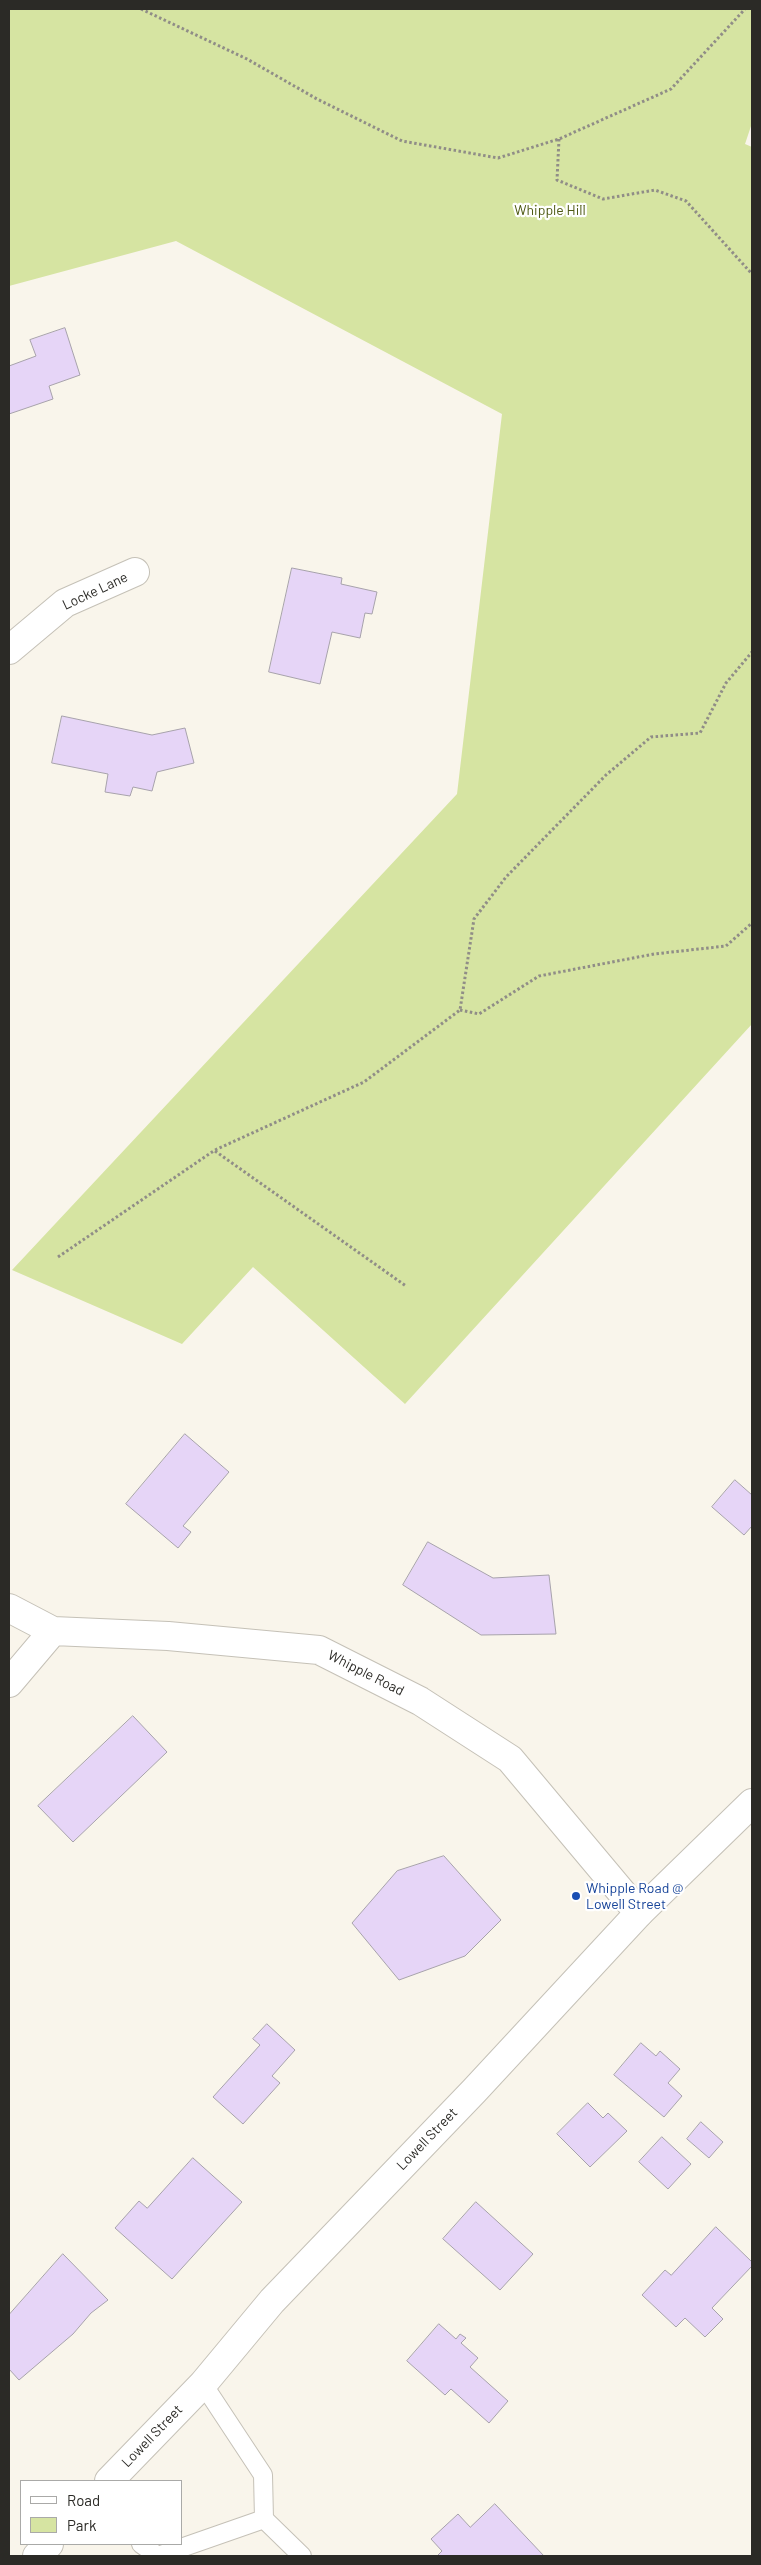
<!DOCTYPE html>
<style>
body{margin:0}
#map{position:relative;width:761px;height:2565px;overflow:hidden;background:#f9f5eb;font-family:Barlow,sans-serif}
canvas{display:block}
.frame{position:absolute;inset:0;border:10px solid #2b2a26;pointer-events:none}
.legend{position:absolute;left:20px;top:2480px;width:162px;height:65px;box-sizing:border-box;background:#fff;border:1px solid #aaaaa8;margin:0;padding:6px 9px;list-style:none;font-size:15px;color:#2b2a26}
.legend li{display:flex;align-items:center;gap:10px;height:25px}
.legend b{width:25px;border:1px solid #aaaaa8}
</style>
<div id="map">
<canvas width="761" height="2565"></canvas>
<div class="frame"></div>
<ul class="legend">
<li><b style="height:6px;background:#fff"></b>Road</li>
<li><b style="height:14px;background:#d6e4a2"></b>Park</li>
</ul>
</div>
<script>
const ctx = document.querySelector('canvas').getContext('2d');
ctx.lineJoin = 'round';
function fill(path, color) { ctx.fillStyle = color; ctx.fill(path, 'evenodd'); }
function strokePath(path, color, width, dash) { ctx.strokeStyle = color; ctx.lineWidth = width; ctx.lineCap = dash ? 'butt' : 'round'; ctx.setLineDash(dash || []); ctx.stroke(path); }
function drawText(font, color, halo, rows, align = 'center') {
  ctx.font = font + ' Barlow,sans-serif'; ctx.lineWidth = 4.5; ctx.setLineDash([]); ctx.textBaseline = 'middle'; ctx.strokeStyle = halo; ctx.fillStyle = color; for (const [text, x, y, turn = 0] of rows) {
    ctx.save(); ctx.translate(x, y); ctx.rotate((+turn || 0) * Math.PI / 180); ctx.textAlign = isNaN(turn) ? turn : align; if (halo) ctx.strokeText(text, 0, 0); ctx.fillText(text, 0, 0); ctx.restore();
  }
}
const green = new Path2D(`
 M9,9H752V123L745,144L752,147V1024L405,1404L253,1267L182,1344L12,1270L457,794L502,414L176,241L9,286Z`);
const building = new Path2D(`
 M65,328L80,375L49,386L53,399L9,414V366L36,356L30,340Z
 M292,568L342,578L341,584L377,592L372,614L365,613L360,638L332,632L320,684L269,672Z
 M62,716L152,735L185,728L194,763L157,772L152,791L133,787L130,796L105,792L108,774L52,763Z
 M185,1434L229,1472L183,1526L191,1532L178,1548L126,1504Z
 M735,1480L752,1495V1526L744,1535L712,1507Z
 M428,1542L493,1578L549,1575L556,1634L481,1635L403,1585Z
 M133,1716L167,1752L73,1842L38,1806Z
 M444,1856L501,1920L465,1956L399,1980L352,1923L397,1871Z
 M267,2024L295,2050L272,2076L280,2083L243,2124L213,2097L260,2045L253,2039Z
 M641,2043L656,2056L660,2051L680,2069L668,2083L682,2096L664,2117L614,2075Z
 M588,2103L603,2118L608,2113L627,2131L590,2167L557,2134Z
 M701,2122L723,2142L709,2158L687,2139Z
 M662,2137L691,2164L668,2189L639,2162Z
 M193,2158L242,2202L172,2279L115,2228L139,2201L147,2208Z
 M476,2202L533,2254L500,2290L443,2239Z
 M716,2227L752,2262V2266L712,2308L723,2319L705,2337L685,2318L676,2327L642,2295L665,2270L671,2275Z
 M63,2254L108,2300L91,2313L73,2334L19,2380L9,2369V2315Z
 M439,2324L456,2339L460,2334L466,2338L461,2343L478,2358L470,2367L508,2401L489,2423L451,2389L445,2395L407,2361Z
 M495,2504L544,2556H437L442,2551L431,2539L458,2514L470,2527Z`);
const path = new Path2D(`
 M141,9L247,59L317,99L402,141L498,158L559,139L671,89L745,9
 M559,139L557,180L603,199L655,190L686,201L752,274
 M460,1010L479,1014L539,976L654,954L726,946L752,923
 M215,1151L406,1286
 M58,1257L215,1150L364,1082L460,1010L474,919L506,877L606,775L651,737L700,733L726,683L752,652`);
const service = new Path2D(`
 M203,2384L263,2475L264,2519
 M141,2544L158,2556
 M158,2556L264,2519L302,2556`);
const minor = new Path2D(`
 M9,650L65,603L135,572
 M9,1608L53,1631L168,1636L319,1650L420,1701L510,1759L639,1913
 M9,1683L53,1631`);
const secondary = new Path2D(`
 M109,2481L203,2384L272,2301L474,2091L639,1913L752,1803
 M37,2556L49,2544`);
const markers = [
 [576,1896,5,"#1a4fb4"]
];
const parkNames = [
 ["Whipple Hill",550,210]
];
const streetNames = [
 ["Locke Lane",95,591,-25],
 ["Whipple Road",366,1673,27],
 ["Lowell Street",427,2139,-46],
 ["Lowell Street",152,2436,-46]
];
const transitNames = [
 ["Whipple Road @",586,1888],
 ["Lowell Street",586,1904]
];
fill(green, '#d6e4a2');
fill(building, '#e6d5f7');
strokePath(building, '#a7a2ab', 1);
strokePath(service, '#c5c1b7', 20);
strokePath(minor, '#c5c1b7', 30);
strokePath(secondary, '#c5c1b7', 30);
strokePath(path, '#908d87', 3, [2.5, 2.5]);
strokePath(service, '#fff', 18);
strokePath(minor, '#fff', 28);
strokePath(secondary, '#fff', 28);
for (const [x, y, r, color] of markers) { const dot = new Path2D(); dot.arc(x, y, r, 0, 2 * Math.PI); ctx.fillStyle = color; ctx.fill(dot); strokePath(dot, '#fff', 2); }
drawText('14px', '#4e5913', '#fff', parkNames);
drawText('14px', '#2b2a26', '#fff', streetNames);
drawText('14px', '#164399', '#fff', transitNames, 'left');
</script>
